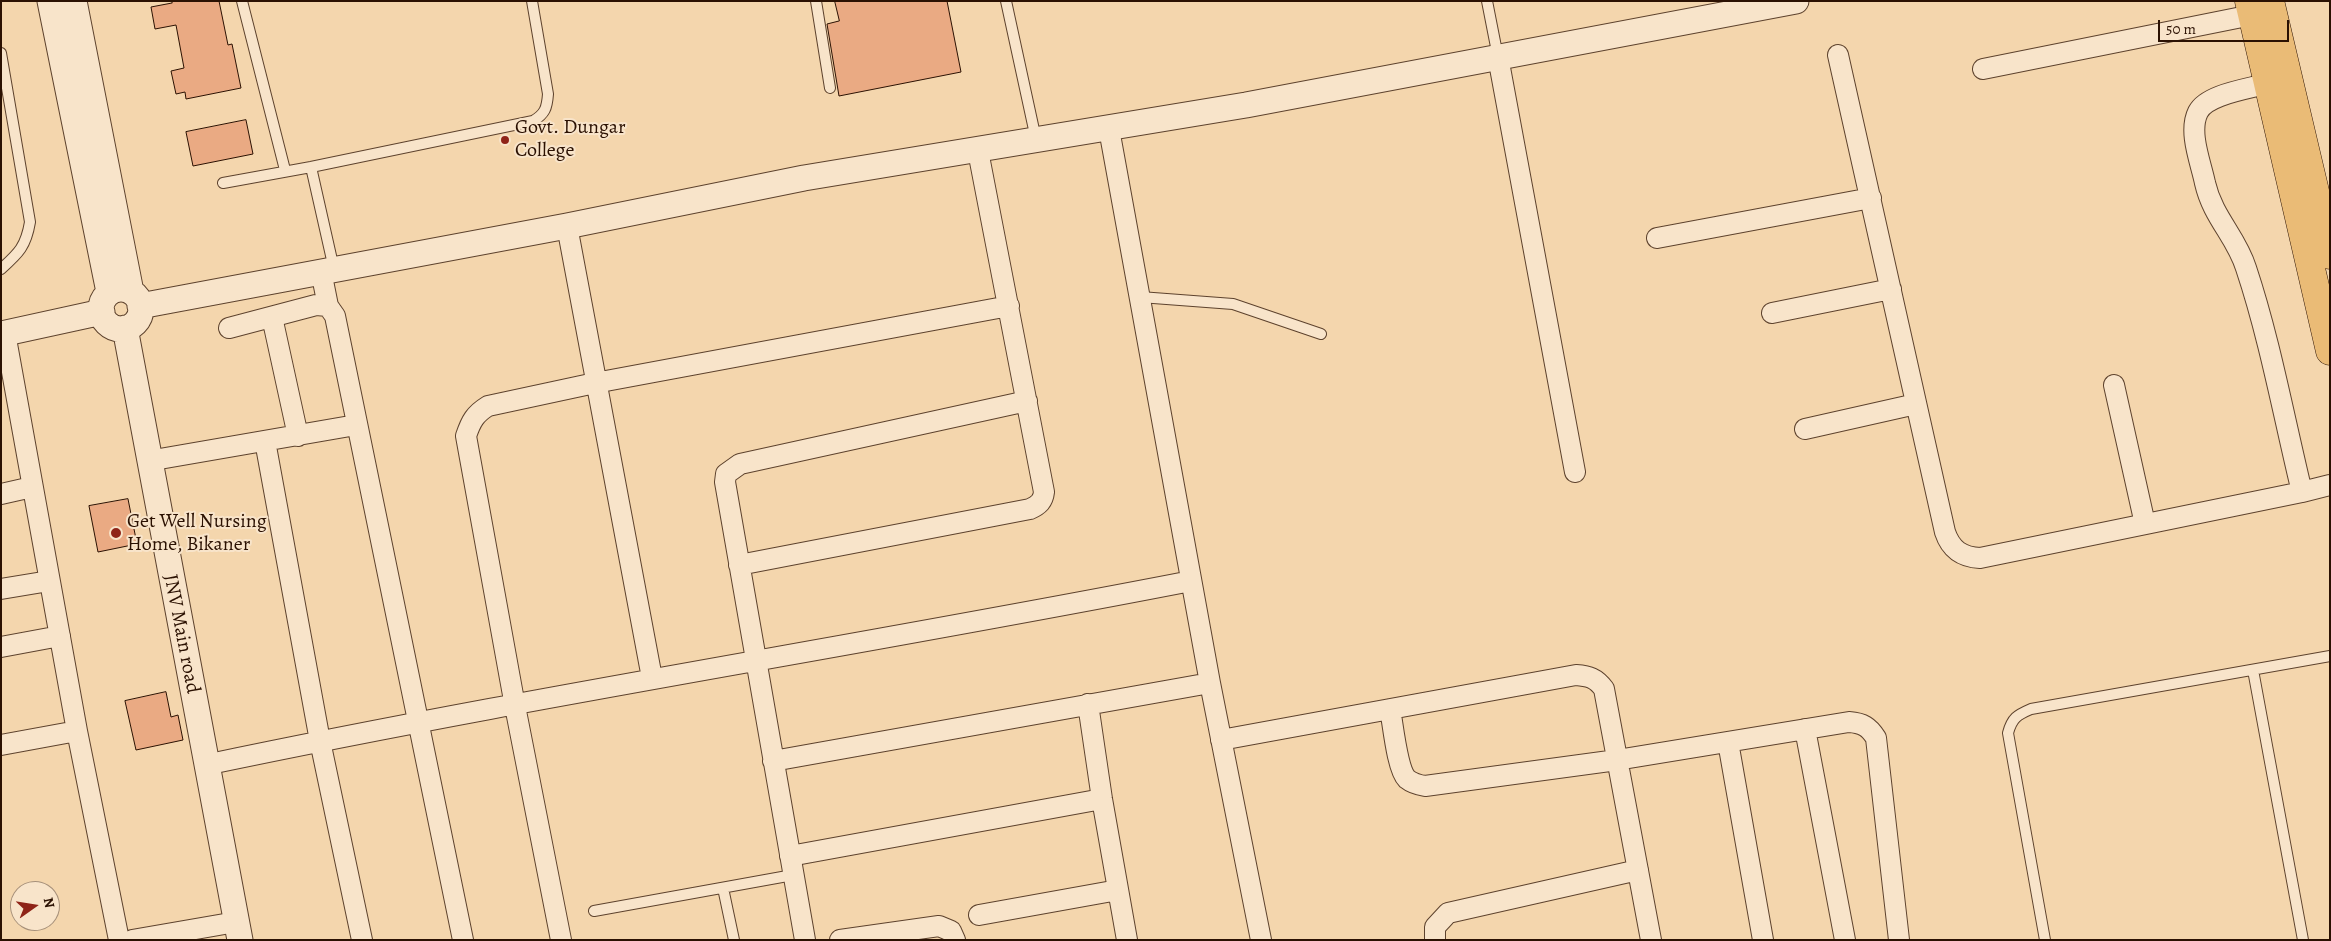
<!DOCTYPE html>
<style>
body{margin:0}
#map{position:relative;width:2331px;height:941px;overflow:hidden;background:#f4d6ad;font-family:Alegreya,serif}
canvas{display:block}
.frame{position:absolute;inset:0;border:2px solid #2b1102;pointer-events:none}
.north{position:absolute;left:10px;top:881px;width:50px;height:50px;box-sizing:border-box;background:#f8e4ca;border:1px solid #a6907a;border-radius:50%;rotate:77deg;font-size:14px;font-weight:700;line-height:20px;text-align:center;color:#2b1102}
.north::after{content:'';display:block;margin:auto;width:18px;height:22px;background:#8f2418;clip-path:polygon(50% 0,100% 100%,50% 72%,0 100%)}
.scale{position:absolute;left:2158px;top:20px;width:131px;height:22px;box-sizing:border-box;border:2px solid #2b1102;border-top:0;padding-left:6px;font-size:15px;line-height:18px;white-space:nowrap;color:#2b1102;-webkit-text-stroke:4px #f8e4ca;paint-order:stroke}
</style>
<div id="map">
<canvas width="2331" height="941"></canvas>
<div class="frame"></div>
<div class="north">N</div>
<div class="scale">50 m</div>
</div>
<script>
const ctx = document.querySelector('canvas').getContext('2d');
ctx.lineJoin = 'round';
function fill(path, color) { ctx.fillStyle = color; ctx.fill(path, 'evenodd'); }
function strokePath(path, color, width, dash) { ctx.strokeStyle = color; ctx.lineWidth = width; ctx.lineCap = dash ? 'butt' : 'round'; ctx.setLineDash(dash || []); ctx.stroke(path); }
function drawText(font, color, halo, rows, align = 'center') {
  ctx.font = font + ' Alegreya,serif'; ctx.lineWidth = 4; ctx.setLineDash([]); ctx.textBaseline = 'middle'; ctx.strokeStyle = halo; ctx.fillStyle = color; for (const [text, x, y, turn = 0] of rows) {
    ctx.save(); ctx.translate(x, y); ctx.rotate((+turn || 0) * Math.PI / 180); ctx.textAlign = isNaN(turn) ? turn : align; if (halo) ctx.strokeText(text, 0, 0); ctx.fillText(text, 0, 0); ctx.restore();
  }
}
const building = new Path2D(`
 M171,1H219L228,45L232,44L241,88L186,99L185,92L176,94L171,71L184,68L176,25L155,29L151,7L172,3Z
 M835,1H947L961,72L839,96L827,24L839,21Z
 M246,120L253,154L193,166L186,132Z
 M128,499L137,544L98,552L89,506Z
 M166,692L171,717L178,715L183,740L136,750L125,701Z`);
const service = new Path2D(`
 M242,1L285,170
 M816,1L830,88
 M1006,1L1036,139
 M1487,1L1498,57
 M1,53L30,222C26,246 19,253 1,269
 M311,167L334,269
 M223,183L311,167L533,121C545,114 547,108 548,94L532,1
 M1140,297L1233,304L1321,334
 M2253,670L2303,940
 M723,888L734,940
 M594,911L793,875
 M2045,940L2008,733C2012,718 2017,715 2031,709L2330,656`);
const minor = new Path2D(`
 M1838,55L1945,532C1951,550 1962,557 1980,558L2302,492L2330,485
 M1498,57L1575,472
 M1983,69L2252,15
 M2269,83C2249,89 2207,94 2198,112C2188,132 2201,163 2205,183C2213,218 2236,236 2246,268C2270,340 2284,418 2302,492
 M1109,129L1210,683L1261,940
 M567,226L652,678
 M1657,238L1871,198
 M321,271L328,306
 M1772,313L1891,289
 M272,317L298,436
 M229,328L316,305L328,306L335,316L463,940
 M5,333L77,731L119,940
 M2114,385L2145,524
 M1805,429L1916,404
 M265,441L320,741L362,940
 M148,461L356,425
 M1,494L32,487
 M739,565L1030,509C1039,505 1043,501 1044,492L978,151
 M1,589L49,581
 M1,647L60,636
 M1088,704L1102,799L1127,940
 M1390,709C1393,724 1397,769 1407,779C1412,783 1419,785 1425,786L1617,760L1849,722C1863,723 1869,727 1876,738L1899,940
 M1805,729L1845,940
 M1221,740L1576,675C1589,676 1596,678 1604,689L1651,940
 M1728,742L1763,940
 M1,745L77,731
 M773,761L1210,683
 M205,765C533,696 863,645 1191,581
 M790,856L1102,799
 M979,915L1118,890
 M132,940L236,922
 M561,940L515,706L466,436C471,421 475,414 488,406L595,383L1009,306
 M805,940L725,482L726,474L740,464L1027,401
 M840,940L939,926L951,931L955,940
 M1435,940V927L1448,913L1638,870`);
const tertiary = new Path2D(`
 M50,1L109,292
 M74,1L131,292
 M101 309a20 20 0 1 1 40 0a20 20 0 1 1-40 0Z
 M140,306L567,226L804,178L1246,105L1796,1
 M125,328L240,940
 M1,334L102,312`);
const primary = new Path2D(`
 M2249,1L2330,351
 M2270,1L2330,255`);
const markers = [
 [505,140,5,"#8f2418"],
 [116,533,6,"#8f2418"]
];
const poiNames = [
 ["Govt. Dungar",515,128],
 ["College",515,151],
 ["Get Well Nursing",127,522],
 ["Home, Bikaner",127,545]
];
const streetNames = [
 ["JNV Main road",181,634,79]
];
fill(building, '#eaaa83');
strokePath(building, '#2b1102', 1);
strokePath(service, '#5d422d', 12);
strokePath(minor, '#5d422d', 22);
strokePath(tertiary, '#5d422d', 27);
strokePath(primary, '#2b1102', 29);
strokePath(service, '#f8e4ca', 10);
strokePath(minor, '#f8e4ca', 20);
strokePath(tertiary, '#f8e4ca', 25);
strokePath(primary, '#eabb76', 28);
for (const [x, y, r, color] of markers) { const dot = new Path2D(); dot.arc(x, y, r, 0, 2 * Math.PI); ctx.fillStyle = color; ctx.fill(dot); strokePath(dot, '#f8e4ca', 2); }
drawText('20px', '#2b1102', '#f8e4ca', poiNames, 'left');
drawText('20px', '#2b1102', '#f8e4ca', streetNames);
</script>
